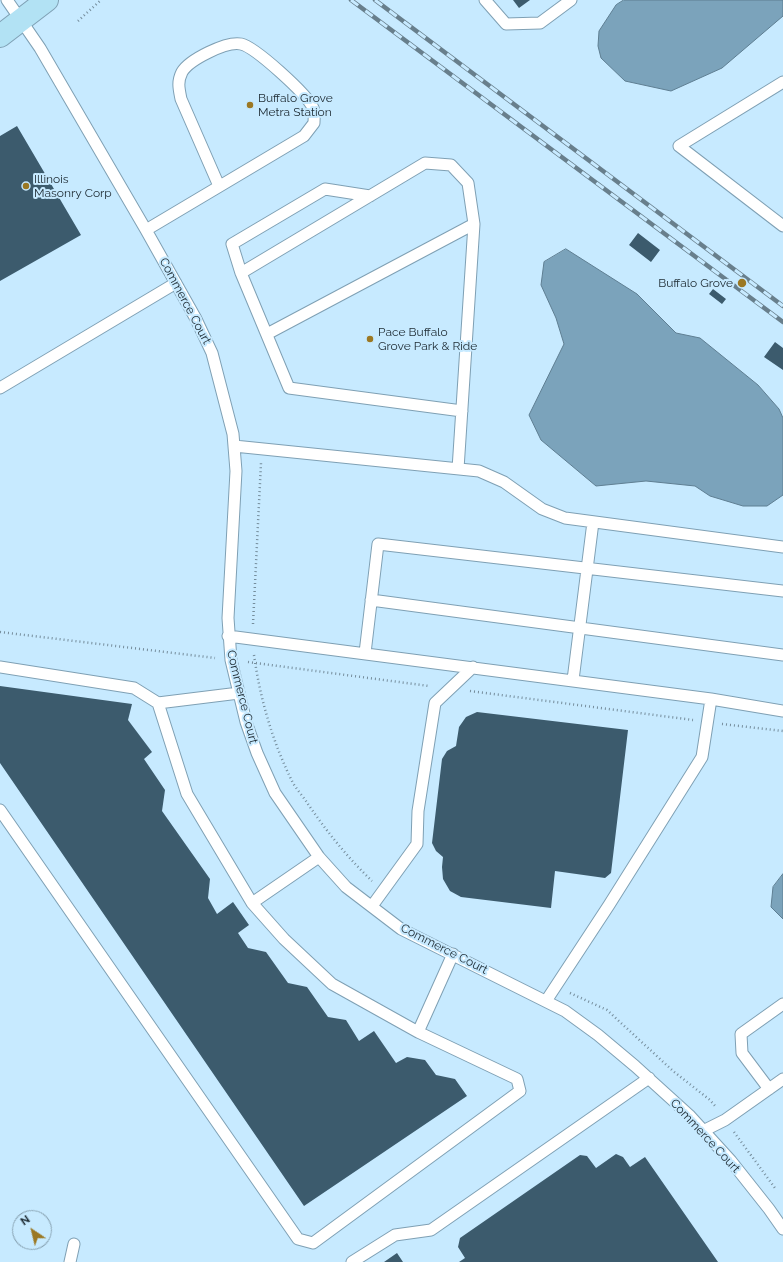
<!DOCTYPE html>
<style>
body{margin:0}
#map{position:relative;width:783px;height:1262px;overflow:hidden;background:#c7eaff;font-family:Raleway,sans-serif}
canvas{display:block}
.north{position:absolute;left:12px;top:1210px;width:40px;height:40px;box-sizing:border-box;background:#c7eaff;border:1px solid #839dad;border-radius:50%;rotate:325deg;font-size:11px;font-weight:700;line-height:16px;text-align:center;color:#1c2931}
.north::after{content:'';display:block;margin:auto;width:14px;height:18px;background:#9b7823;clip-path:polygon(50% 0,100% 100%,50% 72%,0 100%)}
</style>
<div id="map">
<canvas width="783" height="1262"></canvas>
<div class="north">N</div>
</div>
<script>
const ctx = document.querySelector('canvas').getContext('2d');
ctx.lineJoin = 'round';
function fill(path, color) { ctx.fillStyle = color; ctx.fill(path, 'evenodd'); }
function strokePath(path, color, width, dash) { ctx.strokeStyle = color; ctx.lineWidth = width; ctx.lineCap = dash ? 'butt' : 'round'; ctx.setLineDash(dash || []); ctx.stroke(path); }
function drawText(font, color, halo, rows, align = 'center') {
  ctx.font = font + ' Raleway,sans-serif'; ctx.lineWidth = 4; ctx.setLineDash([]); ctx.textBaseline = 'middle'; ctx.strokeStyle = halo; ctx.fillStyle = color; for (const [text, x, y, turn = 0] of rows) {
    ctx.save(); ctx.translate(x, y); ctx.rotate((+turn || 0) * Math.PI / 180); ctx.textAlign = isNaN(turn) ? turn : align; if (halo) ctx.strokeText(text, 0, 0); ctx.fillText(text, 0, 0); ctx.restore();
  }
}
const water = new Path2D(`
 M624,0H783V16L722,68L671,91L625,81L601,58L598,46L599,31L616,5Z
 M566,249L637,294L676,333L700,338L758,385L779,409L783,418V495L767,506H743L710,496L695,486L646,481L596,486L541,440L529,415L564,344L556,318L541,285L544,262Z
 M783,874V919L771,907L773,887Z`);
const building = new Path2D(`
 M513,0H530L519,8Z
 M17,126L81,235L0,281V136Z
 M638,233L660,250L651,262L629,245Z
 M713,289L726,299L722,304L709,294Z
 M775,342L783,348V370L764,357Z
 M0,686L132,704L128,720L152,752L144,759L165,790L162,811L210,879L208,898L217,914L233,902L249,925L238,933L248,948L266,952L288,983L307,987L328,1017L346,1020L359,1041L374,1031L396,1063L407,1057L425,1060L436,1075L455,1079L467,1096L304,1206L0,763Z
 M477,712L628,730L611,873L605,878L555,871L551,908L461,897L450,891L443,879L442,867L443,857L436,851L432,843L442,759L447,751L456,746L459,727L466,717Z
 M616,1154L623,1157L630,1167L645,1157L718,1262H459L465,1258L458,1247L460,1238L580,1155L587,1156L596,1168Z
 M397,1253L403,1262H384Z`);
const path = new Path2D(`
 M78,21L101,0
 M253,624L261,463
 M0,632L215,658
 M254,655C260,698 272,740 291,779C295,788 303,796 308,804C327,832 348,858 372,881
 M248,662L429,686
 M470,691L693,720
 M722,724L783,731
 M570,993L607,1010L673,1071L710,1100L716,1107
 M734,1132L775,1188`);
const lane = new Path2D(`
 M7,0L40,48L146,230L196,319L212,353L233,434L236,471L228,618L231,660L246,722L257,753L275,793L319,857L346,887L401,929L565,1011L598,1035L635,1066L689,1115L731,1161L769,1209L783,1229
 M485,0L506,24L540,23L571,0
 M783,82L679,146L783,226
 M146,230L304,136L314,123C314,118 315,112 313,108C307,94 255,47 241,44C226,41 189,60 182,72C177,82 179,89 181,99L219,186
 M241,273L232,244L325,189L370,196
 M267,334L474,224
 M0,388L176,283
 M234,446L479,471L504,482L542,509L565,518L783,547
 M458,469L474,224L468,183L451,165L425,163L241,273L289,388L462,411
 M371,600L783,655
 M228,636L711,699
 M365,653L378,544L783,591
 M0,667L134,688L158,703
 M573,680L593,522
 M239,693L158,703L187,794L252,903L284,939L332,984L418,1032L453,954
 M0,810L298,1239L313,1243L520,1091L517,1079L418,1032
 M252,903L319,857
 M372,906L417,844L418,811L435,703L473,667
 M546,1001L609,905L702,757L711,699L783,711
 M769,1089L742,1053L741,1034L783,1004
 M703,1131L725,1120L783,1079
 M70,1262L74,1244
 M352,1262L395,1235L431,1230L649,1078`);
const secondary = new Path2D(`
 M0,36L47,0`);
const rail = new Path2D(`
 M351,0L783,322
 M375,0L783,306`);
const markers = [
 [250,105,4,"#9b7823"],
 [26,186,4,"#9b7823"],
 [742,283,5,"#9b7823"],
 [370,339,4,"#9b7823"]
];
const poiNames = [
 ["Buffalo Grove",258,98],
 ["Metra Station",258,112],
 ["Illinois",34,179],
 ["Masonry Corp",34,193],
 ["Buffalo Grove",733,283,"right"],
 ["Pace Buffalo",378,332],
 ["Grove Park & Ride",378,346]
];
const streetNames = [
 ["Commerce Court",185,301,62],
 ["Commerce Court",242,697,76],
 ["Commerce Court",444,949,27],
 ["Commerce Court",705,1136,47]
];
fill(water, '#7ba3bb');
strokePath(water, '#5e7e92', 1);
fill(building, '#3c5b6d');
strokePath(lane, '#7fa0b4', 13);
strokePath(secondary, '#7fa0b4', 24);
strokePath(path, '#758d9c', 2.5, [1, 3]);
strokePath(lane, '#fff', 11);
strokePath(secondary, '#b2e2f4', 22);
strokePath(rail, '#687f8c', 4.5);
strokePath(rail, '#c7eaff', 3, [9]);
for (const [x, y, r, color] of markers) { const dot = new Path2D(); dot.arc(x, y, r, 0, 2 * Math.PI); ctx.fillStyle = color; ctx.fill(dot); strokePath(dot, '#c7eaff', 1.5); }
drawText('12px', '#1c2931', '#c7eaff', poiNames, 'left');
drawText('12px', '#1c2931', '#c7eaff', streetNames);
</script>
